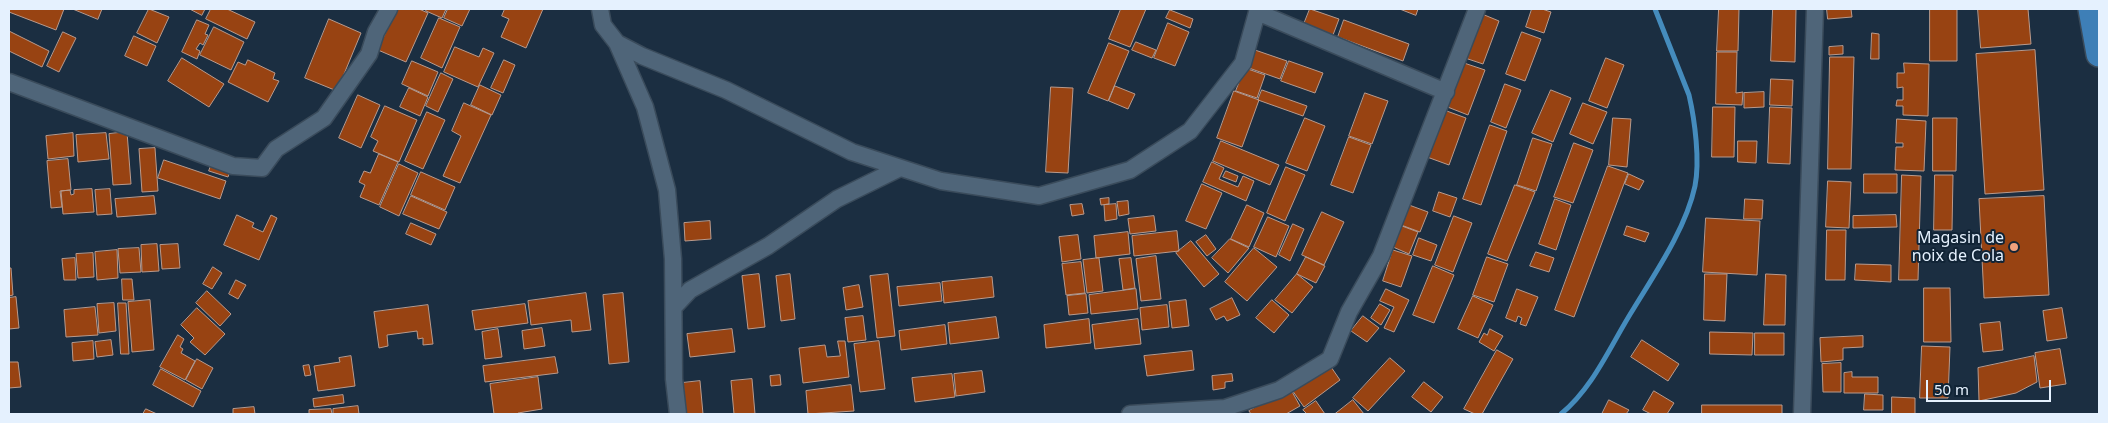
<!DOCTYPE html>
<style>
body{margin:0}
#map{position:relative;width:2108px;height:423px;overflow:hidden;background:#1b2e41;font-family:"Noto Sans",sans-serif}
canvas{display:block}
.frame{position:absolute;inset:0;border:10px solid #e5f1fe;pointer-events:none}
.scale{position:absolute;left:1926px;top:380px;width:125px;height:22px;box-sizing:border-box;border:2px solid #e5f1fe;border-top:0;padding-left:6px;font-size:15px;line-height:18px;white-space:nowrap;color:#e5f1fe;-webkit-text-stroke:4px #112436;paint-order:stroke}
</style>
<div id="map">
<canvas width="2108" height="423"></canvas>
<div class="frame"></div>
<div class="scale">50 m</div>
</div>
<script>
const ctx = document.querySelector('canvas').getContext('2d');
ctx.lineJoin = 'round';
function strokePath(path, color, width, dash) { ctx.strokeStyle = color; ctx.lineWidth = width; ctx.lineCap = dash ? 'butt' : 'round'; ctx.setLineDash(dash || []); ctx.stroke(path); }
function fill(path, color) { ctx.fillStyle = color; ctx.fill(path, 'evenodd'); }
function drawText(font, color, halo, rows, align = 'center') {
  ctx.font = font + ' "Noto Sans",sans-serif'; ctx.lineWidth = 4; ctx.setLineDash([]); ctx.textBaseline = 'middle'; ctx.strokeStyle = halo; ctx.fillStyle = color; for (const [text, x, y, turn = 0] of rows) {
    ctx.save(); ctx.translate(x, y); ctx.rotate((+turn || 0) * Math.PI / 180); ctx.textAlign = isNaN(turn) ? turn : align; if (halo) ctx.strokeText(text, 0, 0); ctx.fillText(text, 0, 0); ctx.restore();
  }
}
const stream = new Path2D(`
 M1561,414C1594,387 1611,344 1634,308C1656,272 1686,228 1695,186C1700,161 1695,121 1689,95L1655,9`);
const building = new Path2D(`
 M9,9H64L56,30L9,12Z
 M73,9H102L98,19Z
 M149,9L169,17L157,43L137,33Z
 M190,9H205L202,15Z
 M211,9H227L255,22L247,39L206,19Z
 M397,9H419L428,13L406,62L378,50Z
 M427,9H446L442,18L426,11Z
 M448,9H470L462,26L444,18Z
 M505,9H543L526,48L501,37L509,19L502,16Z
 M1121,9H1146L1130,47L1109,39Z
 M1310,9L1339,19L1333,35L1304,24Z
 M1400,9H1418L1416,15Z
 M1532,9H1542L1551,12L1544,33L1526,27Z
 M1719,9H1739L1738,51H1717Z
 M1773,9H1796L1795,62L1771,61Z
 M1827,9H1851L1852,17L1828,19Z
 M1930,9H1957V61H1930Z
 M1978,9H2028L2031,44L1981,48Z
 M1170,10L1193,19L1190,28L1166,18Z
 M1482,14L1499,21L1483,64L1465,58L1480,25L1478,24Z
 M439,18L460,27L442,68L421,58Z
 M329,19L361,33L337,91L305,78Z
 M197,20L209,25L205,34L208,35L203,45L200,43L196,49L200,51L197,59L182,52Z
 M1344,20L1409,44L1403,61L1338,37Z
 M1168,23L1189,32L1175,66L1154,58Z
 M214,27L244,42L231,70L200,55Z
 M9,31L49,51L42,67L9,51Z
 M63,32L76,38L59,72L47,66Z
 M1522,32L1541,39L1525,81L1506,74Z
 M1872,33L1879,34V59H1871Z
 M134,36L156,46L147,66L125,56Z
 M1136,42L1156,50L1152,58L1132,50Z
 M1109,43L1129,51L1108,101L1088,93Z
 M1843,46V54L1829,55V47Z
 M455,47L479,57L483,48L494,53L478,87L444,72Z
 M1252,49L1287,61L1280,79L1246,67Z
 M2035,50L2044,190L1985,194L1976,54Z
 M1717,52H1737L1736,93L1743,92L1742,105L1716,104Z
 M1830,57H1854L1851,169H1828Z
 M182,58L224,84L209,107L168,81Z
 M1606,58L1624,65L1607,108L1589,101Z
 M248,60L275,73L273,79L279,81L268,102L228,82L238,62L245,65Z
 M504,60L515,65L503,93L491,88Z
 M412,61L438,72L428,96L402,84Z
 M1289,61L1323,73L1315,93L1281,81Z
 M1461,62L1485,70L1468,115L1445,106Z
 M1904,63L1929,64L1928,116L1903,115V106H1896L1897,100H1903V87L1897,88V73H1904Z
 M1245,68L1265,75L1257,98L1236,91Z
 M441,73L453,79L438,112L426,106Z
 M1771,79L1793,80L1792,106L1770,105Z
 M1505,84L1521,90L1506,128L1491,122Z
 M480,85L501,95L492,115L471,105Z
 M1115,86L1135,94L1128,109L1109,101Z
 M1051,87L1073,88L1068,173L1046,172Z
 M409,88L428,97L420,116L400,107Z
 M1262,90L1307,106L1303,116L1258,100Z
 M1551,90L1571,98L1553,142L1532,133Z
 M1234,91L1259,100L1242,147L1217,138Z
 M1764,92V107L1744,108V93Z
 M1365,93L1388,101L1372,144L1349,136Z
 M358,95L380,105L361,148L339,138Z
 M464,103L491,115L460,183L443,176L461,136L452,131Z
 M1583,103L1607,112L1593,144L1570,134Z
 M385,106L417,120L399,162L373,151L378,141L371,137Z
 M1713,107H1735L1734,157H1712Z
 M1770,107L1792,108L1790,164L1768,163Z
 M1444,110L1466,118L1449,165L1427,157Z
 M427,112L445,120L423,169L405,161Z
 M1305,118L1325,126L1307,171L1286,163Z
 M1613,118L1631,119L1627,167L1609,165Z
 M1933,118H1957L1956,171H1933Z
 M1897,119L1926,121L1924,171L1895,170L1896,147H1903V143H1896Z
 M1490,125L1507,131L1481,205L1463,199Z
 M127,132L131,184L113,185L109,134Z
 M73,133L74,156L48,159L46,136Z
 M106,133L109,159L78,162L76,135Z
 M1349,137L1371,145L1353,193L1331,185Z
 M1533,138L1552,144L1536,191L1517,185Z
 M1221,141L1279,165L1270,185L1213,161Z
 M1738,141H1757L1756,163L1738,162Z
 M1574,143L1593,150L1573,203L1554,197Z
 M155,148L158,191L142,192L139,149Z
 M379,154L398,162L379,205L360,197L365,185L359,182L364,171L370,173Z
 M68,159L71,190L60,191L62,207L51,208L47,161Z
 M164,160L226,181L220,199L158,178Z
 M1212,162L1224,168L1219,179L1238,187L1243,176L1254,181L1246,201L1203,182Z
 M212,163L231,169L228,177L209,171Z
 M399,164L418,173L399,216L380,207Z
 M1608,166L1628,173L1574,317L1555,310Z
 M1286,167L1305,175L1285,221L1267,213Z
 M1226,171L1238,176L1236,182L1223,177Z
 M421,172L455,187L445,210L411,195Z
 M1629,174L1644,181L1639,190L1625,184Z
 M1864,174H1897V193H1864Z
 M1902,175L1921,176L1918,280H1899Z
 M1935,175H1953L1952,230H1934Z
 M1828,181L1851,182L1849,228L1826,227Z
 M1202,184L1222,193L1206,229L1186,221Z
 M1515,185L1535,192L1507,261L1488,254Z
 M92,189L94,212L63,214L61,191L70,190L71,195L74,194V190Z
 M110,189L112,214L97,215L95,190Z
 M1439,192L1457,198L1450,217L1433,211Z
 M154,196L156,214L117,217L115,199Z
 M411,196L447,212L439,229L403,214Z
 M2044,196L2049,295L1984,298L1979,199Z
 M1109,198V204L1101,205L1100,199Z
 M1555,199L1571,205L1556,250L1539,244Z
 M1745,199L1763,200L1762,219H1744Z
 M1128,201L1129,214L1119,216L1117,202Z
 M1082,204L1084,214L1072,216L1070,205Z
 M1116,204L1117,219L1105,221L1104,205Z
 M1247,205L1264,213L1249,247L1231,239Z
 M1409,205L1428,212L1420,232L1401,225Z
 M1322,212L1344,222L1324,265L1302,255Z
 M237,215L254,223L252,227L263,232L271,215L277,218L259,260L224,245Z
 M1896,215L1897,227L1853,228V216Z
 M1154,216L1156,231L1130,234L1128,219Z
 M1454,216L1472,223L1453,272L1435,265Z
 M1268,217L1289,226L1276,257L1254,247Z
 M1706,218L1760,221L1757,275L1703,272Z
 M710,221L711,239L685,241L684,223Z
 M411,223L436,234L431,245L406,234Z
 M1293,224L1304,229L1290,261L1279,255Z
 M1402,226L1418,232L1409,254L1393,247Z
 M1627,226L1649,233L1645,242L1624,235Z
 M1827,230H1846L1845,280H1826Z
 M1177,231L1179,251L1134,256L1132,236Z
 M1128,232L1130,254L1096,258L1094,236Z
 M1078,235L1081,259L1062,262L1059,237Z
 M1206,235L1216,249L1207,256L1196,242Z
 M1419,238L1437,245L1431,261L1413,255Z
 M1230,239L1249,248L1228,273L1212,258Z
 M1191,241L1219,274L1204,287L1176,253Z
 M157,244L159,271L142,272L141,245Z
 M178,244L180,268L162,269L160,245Z
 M139,248L141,272L120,273L118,249Z
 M1254,248L1277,267L1247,301L1225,282Z
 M117,250L118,278L97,280L95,252Z
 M1393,250L1412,256L1401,287L1383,281Z
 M1536,252L1554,258L1549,272L1530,266Z
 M93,253L94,277L78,278L76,254Z
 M1156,256L1161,299L1141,301L1136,259Z
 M1306,257L1325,266L1316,283L1297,274Z
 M1487,257L1508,264L1494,302L1473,295Z
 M75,258L76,280H64L62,259Z
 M1099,258L1103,291L1087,293L1083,260Z
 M1131,258L1135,288L1123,290L1119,259Z
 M1081,262L1085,293L1066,295L1062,264Z
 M1856,264L1891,265V282L1855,280Z
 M1433,266L1454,275L1434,323L1413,315Z
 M213,267L222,273L212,289L203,284Z
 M9,268H11L13,295L9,296Z
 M759,274L765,327L748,329L742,276Z
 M790,274L795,319L781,321L776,276Z
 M888,274L895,336L877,338L870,276Z
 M1297,274L1313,287L1292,313L1275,300Z
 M1705,274H1727L1725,321L1704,320Z
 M1766,274L1786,275L1785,325H1764Z
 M992,277L994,297L944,303L942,282Z
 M122,279H132L134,300H123Z
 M236,280L246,285L238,299L229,294Z
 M940,283L942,301L899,306L897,287Z
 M859,285L863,307L846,310L843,288Z
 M1924,288H1950L1951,342H1924Z
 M1136,289L1138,309L1091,314L1089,295Z
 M1386,289L1409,300L1394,332L1384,328L1394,307L1380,301Z
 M1517,289L1538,297L1526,326L1520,324L1522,318L1518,316L1516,322L1506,318Z
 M207,291L231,314L220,326L196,303Z
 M586,293L591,330L572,332L571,320L531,325L528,301Z
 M623,293L629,362L609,364L603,295Z
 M1086,294L1088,313L1069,315L1067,296Z
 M1473,296L1493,305L1478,338L1458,329Z
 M16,297L19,328L9,329V298Z
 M1232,298L1240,315L1227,321L1224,316L1216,320L1210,309Z
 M150,300L154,350L132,352L128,302Z
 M1186,300L1189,326L1172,328L1169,302Z
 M1272,300L1289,315L1274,333L1256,318Z
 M114,303L116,331L99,333L97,304Z
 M118,303H126L129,354H121Z
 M525,304L528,323L475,330L472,311Z
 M1380,304L1390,310L1381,325L1371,318Z
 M428,305L433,344L423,345V338L418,339L417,331L387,335L388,346L379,348L374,312Z
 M1167,305L1169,327L1142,330L1140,308Z
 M95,307L98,335L66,337L64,310Z
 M197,308L225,334L205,355L190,342L194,338L181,325Z
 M2062,308L2067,338L2047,341L2043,311Z
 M863,316L866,340L848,342L845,318Z
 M1363,316L1379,328L1367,342L1351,331Z
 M996,317L999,338L950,344L948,323Z
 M1089,319L1091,343L1046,348L1044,325Z
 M1138,319L1141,344L1095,349L1092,325Z
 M2000,322L2003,350L1983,352L1980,324Z
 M945,325L947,344L901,350L899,331Z
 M542,328L545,346L524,349L522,331Z
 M498,329L502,357L485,359L482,332Z
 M732,329L735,352L690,357L687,334Z
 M1490,329L1503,336L1494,351L1479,342L1484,333L1487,335Z
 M1710,332L1753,333L1752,355L1710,354Z
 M1755,333H1784V355H1755Z
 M178,335L184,339L180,347L183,349L181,353L195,361L185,380L160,367Z
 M1863,336V347L1843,348V360L1821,362L1820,338Z
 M111,340L113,355L97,357L95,342Z
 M1642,340L1679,364L1668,381L1631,357Z
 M93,341L94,359L73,361L72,343Z
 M838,341H845L849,377L803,383L799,348L825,345L827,357L840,356Z
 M879,341L885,389L860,392L854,344Z
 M1922,346L1950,347L1948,398H1920Z
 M2060,349L2066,384L2040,388L2035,353Z
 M1497,350L1513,359L1482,414H1475L1464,409Z
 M1192,351L1194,370L1147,376L1144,356Z
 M351,356L355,386L318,391L314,366L340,362L339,358Z
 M2034,356L2037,382L2016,393L1979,401L1978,368Z
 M555,357L558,373L485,382L483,366Z
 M1390,358L1405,371L1368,411L1353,398Z
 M197,359L213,368L202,389L186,380Z
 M9,362H18L21,387L9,388Z
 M1841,363V392H1823L1822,364Z
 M1329,364L1340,380L1304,407L1292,390Z
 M309,365L311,375L305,376L303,366Z
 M161,369L201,391L193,407L153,385Z
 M982,371L985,392L956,396L954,374Z
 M1852,372V377H1878V393H1844V373Z
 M952,374L955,397L915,402L912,378Z
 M1232,374L1233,381L1225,382V388L1213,390L1212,376Z
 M780,375L781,385L771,386L770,376Z
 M538,377L542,409L518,413L519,414H494L490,384Z
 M752,379L755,414H734L731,381Z
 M700,381L703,414H685L682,383Z
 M1424,382L1443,397L1431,412L1412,397Z
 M851,385L854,411L808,414L806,391Z
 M1290,388L1300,406L1286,414H1251L1249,411Z
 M1654,391L1674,403L1667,414H1651L1643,410Z
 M1865,394L1883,395V410H1864Z
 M343,395L344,403L314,407L313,399Z
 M1892,397L1915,398V414H1892Z
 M1353,400L1364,414H1335Z
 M1609,400L1629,410L1626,414H1602Z
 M1316,401L1325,414H1307L1303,410Z
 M1702,405H1782V414H1702Z
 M358,406L359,414H333V409Z
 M254,407L255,414H233V409Z
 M146,409L157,414H143Z
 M331,409L332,414H309V410Z`);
const street = new Path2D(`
 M600,9L603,25L617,43L642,56L726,90L852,152L941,181L1039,196L1130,170L1190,131L1243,63L1258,9
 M1257,12L1446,92
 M617,43L645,107L667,190L673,259L674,379L678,414
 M9,82L233,166L262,168L276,149L324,118L369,54L376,32L389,9
 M674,307L690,290L768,246L837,199L900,168
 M1130,414L1225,408L1279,390L1330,359L1349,312L1381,256L1477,9
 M1802,414L1815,9`);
const primary = new Path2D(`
 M2091,9L2099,54`);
const markers = [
 [2014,247,5,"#f1a17d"]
];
const poiNames = [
 ["Magasin de",2004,238],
 ["noix de Cola",2004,256]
];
strokePath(stream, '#458cbd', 5);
fill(building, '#984312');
strokePath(building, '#b99a8c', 1);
strokePath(street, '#3a4b5b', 19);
strokePath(primary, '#3a4b5b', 28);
strokePath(street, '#4f6579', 16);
strokePath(primary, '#3e7fb7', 25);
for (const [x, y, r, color] of markers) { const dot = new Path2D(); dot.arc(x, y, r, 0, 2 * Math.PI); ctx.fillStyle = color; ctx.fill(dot); strokePath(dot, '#112436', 2); }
drawText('16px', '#e5f1fe', '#112436', poiNames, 'right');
</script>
